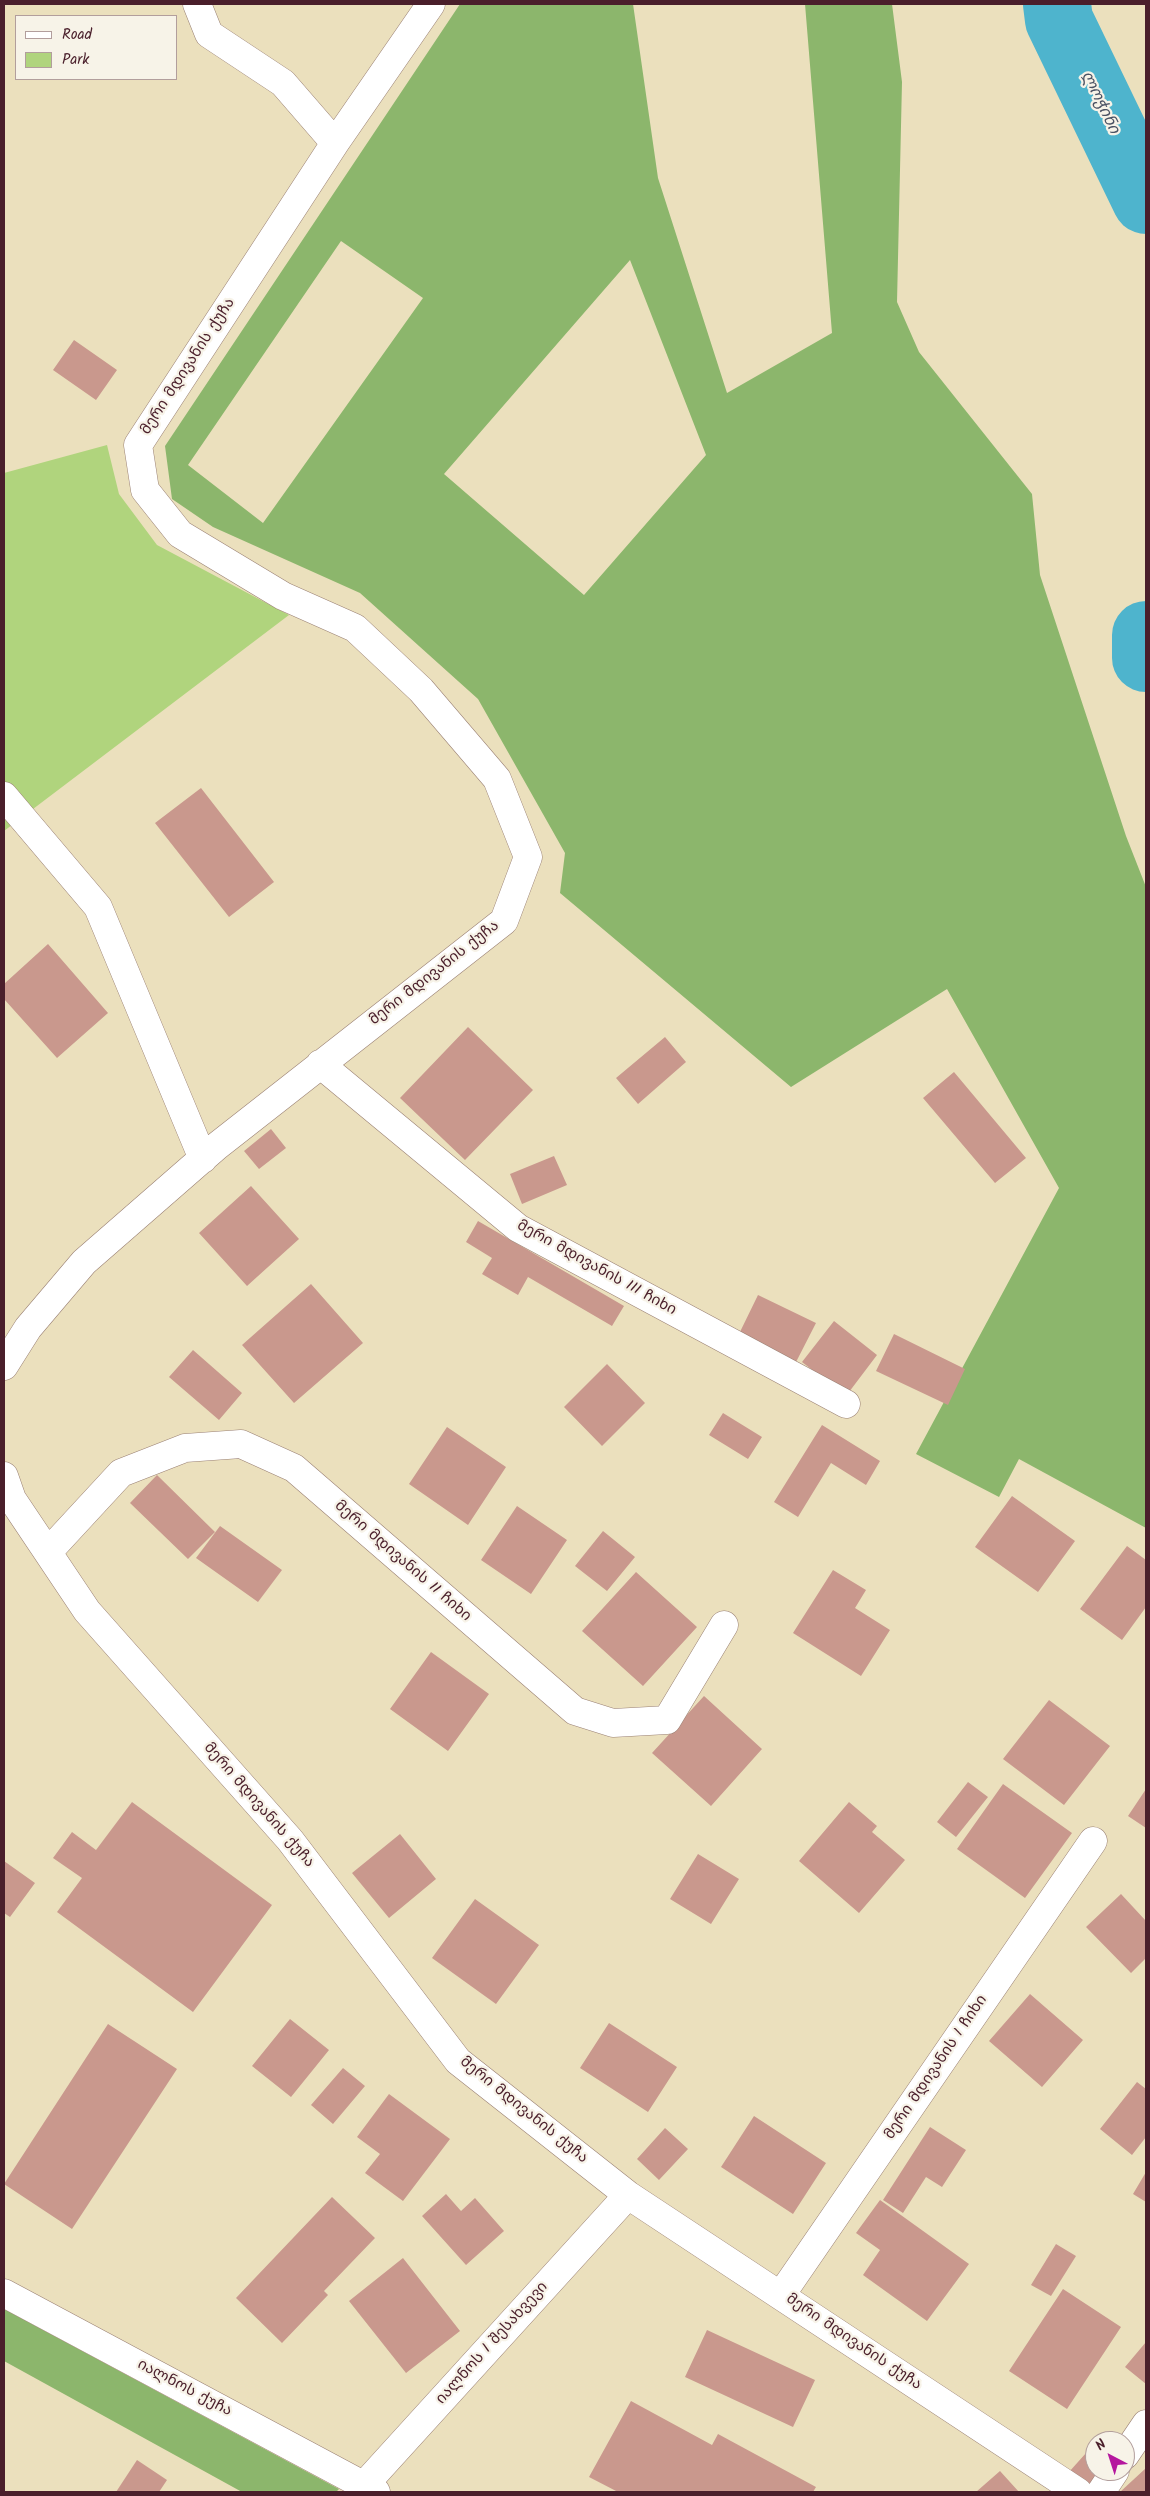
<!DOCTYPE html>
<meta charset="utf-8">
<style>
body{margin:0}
#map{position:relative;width:1150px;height:2496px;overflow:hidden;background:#ebe0bd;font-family:Kalam,sans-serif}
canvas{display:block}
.frame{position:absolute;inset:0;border:5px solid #4a1f2b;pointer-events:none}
.legend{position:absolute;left:15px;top:15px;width:162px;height:65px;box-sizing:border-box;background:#f7f3e8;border:1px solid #b29e9c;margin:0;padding:6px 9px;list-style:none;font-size:15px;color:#4a1f2b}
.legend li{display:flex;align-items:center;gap:10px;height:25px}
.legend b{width:25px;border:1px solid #b29e9c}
.north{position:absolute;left:1085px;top:2431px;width:50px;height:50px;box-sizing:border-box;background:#f7f3e8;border:1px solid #b29e9c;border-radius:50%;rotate:320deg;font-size:14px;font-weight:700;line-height:20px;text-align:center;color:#4a1f2b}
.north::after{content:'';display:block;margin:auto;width:18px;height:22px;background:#b5179e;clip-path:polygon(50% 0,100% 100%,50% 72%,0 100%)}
</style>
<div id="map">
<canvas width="1150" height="2496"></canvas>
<div class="frame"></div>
<ul class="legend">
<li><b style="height:6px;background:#fff"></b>Road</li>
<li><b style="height:14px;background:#b0d47d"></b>Park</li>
</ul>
<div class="north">N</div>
</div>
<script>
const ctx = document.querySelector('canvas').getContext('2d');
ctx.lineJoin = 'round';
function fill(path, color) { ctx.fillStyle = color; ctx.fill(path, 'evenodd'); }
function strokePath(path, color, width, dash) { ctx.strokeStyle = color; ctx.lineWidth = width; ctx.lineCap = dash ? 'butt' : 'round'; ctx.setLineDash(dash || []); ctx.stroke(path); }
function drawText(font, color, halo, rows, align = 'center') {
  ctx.font = font + ' Kalam,"Noto Sans Georgian",sans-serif'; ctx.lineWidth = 4.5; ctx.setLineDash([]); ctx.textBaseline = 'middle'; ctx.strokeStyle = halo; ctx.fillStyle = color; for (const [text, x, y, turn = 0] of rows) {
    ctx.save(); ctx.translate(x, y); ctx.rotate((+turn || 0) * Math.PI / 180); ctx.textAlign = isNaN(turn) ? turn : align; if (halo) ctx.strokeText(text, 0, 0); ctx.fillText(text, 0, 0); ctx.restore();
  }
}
const green = new Path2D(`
 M107,445L119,494L157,545L289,615L4,831V473Z`);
const forest = new Path2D(`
 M460,4H633L658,178L727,393L832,333L805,4H892L902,82L897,302L919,352L1032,494L1040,575L1126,836L1146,887V1528L1019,1459L999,1497L916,1454L1059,1188L947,989L791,1087L560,893L565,853L478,699L360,593L213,527L172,499L165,446ZM341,241L423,298L263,523L188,465ZM630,260L706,455L584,595L444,474Z
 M4,2309L339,2489L336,2492H242L4,2361Z`);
const river = new Path2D(`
 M1057,4L1059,20L1146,200
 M1146,635V658`);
const building = new Path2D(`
 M74,340L117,370L96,400L53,370Z
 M201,788L274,882L229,917L155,823Z
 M48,944L108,1013L57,1058L4,999V984Z
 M468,1027L533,1090L465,1160L400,1098Z
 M665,1037L686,1062L638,1104L616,1078Z
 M954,1072L1026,1158L995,1183L923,1098Z
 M271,1129L286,1148L259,1169L244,1151Z
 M554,1156L567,1185L522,1204L510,1174Z
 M251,1186L299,1239L247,1286L199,1233Z
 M478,1221L624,1306L612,1326L528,1277L518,1295L482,1274L492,1258L466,1242Z
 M311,1284L363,1343L294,1403L242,1345Z
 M758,1295L816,1323L795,1364L738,1336Z
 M834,1321L877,1355L846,1396L802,1362Z
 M894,1334L965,1369L948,1405L876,1371Z
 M193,1350L242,1393L219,1420L169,1377Z
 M607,1364L645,1403L602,1446L564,1407Z
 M723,1413L762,1437L748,1459L709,1435Z
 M822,1425L880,1461L866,1485L831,1463L798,1517L774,1502Z
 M447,1427L506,1467L468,1525L409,1484Z
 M157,1475L215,1532L188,1559L130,1503Z
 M1012,1496L1075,1541L1038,1592L975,1547Z
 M517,1506L567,1540L531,1594L481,1560Z
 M220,1526L282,1570L258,1602L196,1558Z
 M603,1531L635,1557L607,1591L575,1566Z
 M1127,1546L1146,1560V1607L1122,1640L1080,1609Z
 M833,1570L866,1590L855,1608L890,1630L861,1676L793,1633Z
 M636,1572L697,1627L643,1686L582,1631Z
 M431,1652L489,1694L448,1751L390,1709Z
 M704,1696L762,1749L711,1806L652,1753Z
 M1049,1700L1110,1746L1064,1805L1003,1759Z
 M968,1782L988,1797L956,1837L937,1822Z
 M1003,1784L1072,1833L1025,1898L957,1849Z
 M1146,1789V1828L1128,1816Z
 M132,1802L272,1905L193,2012L57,1912L82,1878L53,1858L72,1832L96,1850Z
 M849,1802L877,1826L872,1832L905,1860L859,1913L799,1861Z
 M400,1834L436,1879L389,1918L352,1873Z
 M698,1854L739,1879L711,1924L670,1899Z
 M4,1861L35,1883L10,1917L4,1913Z
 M1121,1894L1146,1921V1958L1131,1973L1086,1927Z
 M475,1899L539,1945L496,2004L432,1958Z
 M1030,1994L1083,2040L1042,2087L989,2041Z
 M290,2019L329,2050L291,2097L252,2066Z
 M609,2023L677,2067L648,2112L580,2068Z
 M108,2024L177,2069L72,2229L4,2184Z
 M343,2068L365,2086L333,2124L311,2105Z
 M1137,2082L1146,2089V2137L1132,2155L1100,2129Z
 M389,2094L450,2139L403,2201L365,2173L380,2154L357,2137Z
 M754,2116L826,2163L793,2214L721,2167Z
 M930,2127L966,2150L942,2187L926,2177L903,2213L883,2200Z
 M665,2128L688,2149L659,2180L637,2159Z
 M1146,2172V2202L1133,2194Z
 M446,2194L461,2211L475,2198L504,2231L466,2265L422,2216Z
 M332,2197L375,2238L324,2291L328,2295L282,2343L236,2298Z
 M880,2200L969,2264L927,2321L863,2275L880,2250L856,2233Z
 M1056,2244L1076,2256L1051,2296L1031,2285Z
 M403,2258L460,2331L406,2373L349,2301Z
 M1063,2289L1121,2327L1067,2409L1009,2371Z
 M707,2330L815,2380L793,2427L685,2377Z
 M1146,2342V2384L1125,2367Z
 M631,2401L712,2445L718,2434L816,2487L813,2492H618L589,2477Z
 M1095,2443V2471H1109L1091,2491L1069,2472Z
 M137,2460L167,2480L159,2492H116Z
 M1146,2468V2492H1120Z
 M1000,2471L1019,2492H976Z`);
const minor = new Path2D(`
 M197,4L209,34L283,83L335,143
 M4,796L98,907L203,1159
 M320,1064L518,1228L846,1404
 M4,1366L28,1328L84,1262L217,1146L504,921L528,857L497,779L421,690L355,628L283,596L180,534L145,490L138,445L335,143L431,4
 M4,1476L12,1499L87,1611L290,1840L458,2061L628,2195L1078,2492
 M48,1552L121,1473L185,1448L241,1444L294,1468L575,1711L613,1723L667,1720L724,1625
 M4,2293L376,2492
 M781,2295L1093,1841
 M1125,2455L1146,2424
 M358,2492L628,2195
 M1101,2492L1115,2471`);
const streetNames = [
 ["მერი მდივანის ქუჩა",189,367,-57],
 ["მერი მდივანის ქუჩა",435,974,-38],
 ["მერი მდივანის III ჩიხი",596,1269,29],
 ["მერი მდივანის II ჩიხი",402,1562,41],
 ["მერი მდივანის ქუჩა",258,1806,49],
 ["მერი მდივანის I ჩიხი",937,2068,-56],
 ["მერი მდივანის ქუჩა",523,2111,39],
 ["მერი მდივანის ქუჩა",853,2343,34],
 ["იალნოს I შესახვევი",493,2344,-48],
 ["იალნოს ქუჩა",184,2389,28]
];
const waterNames = [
 ["ლოჭინი",1099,103,64]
];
fill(green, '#b0d47d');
fill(forest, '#8cb66c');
strokePath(river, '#4eb4cd', 68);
fill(building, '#c9988d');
strokePath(minor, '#9a8074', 29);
strokePath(minor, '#fff', 28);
drawText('15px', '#4a1f2b', '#f7f3e8', streetNames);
drawText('italic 16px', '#4b5364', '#f7f3e8', waterNames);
</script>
